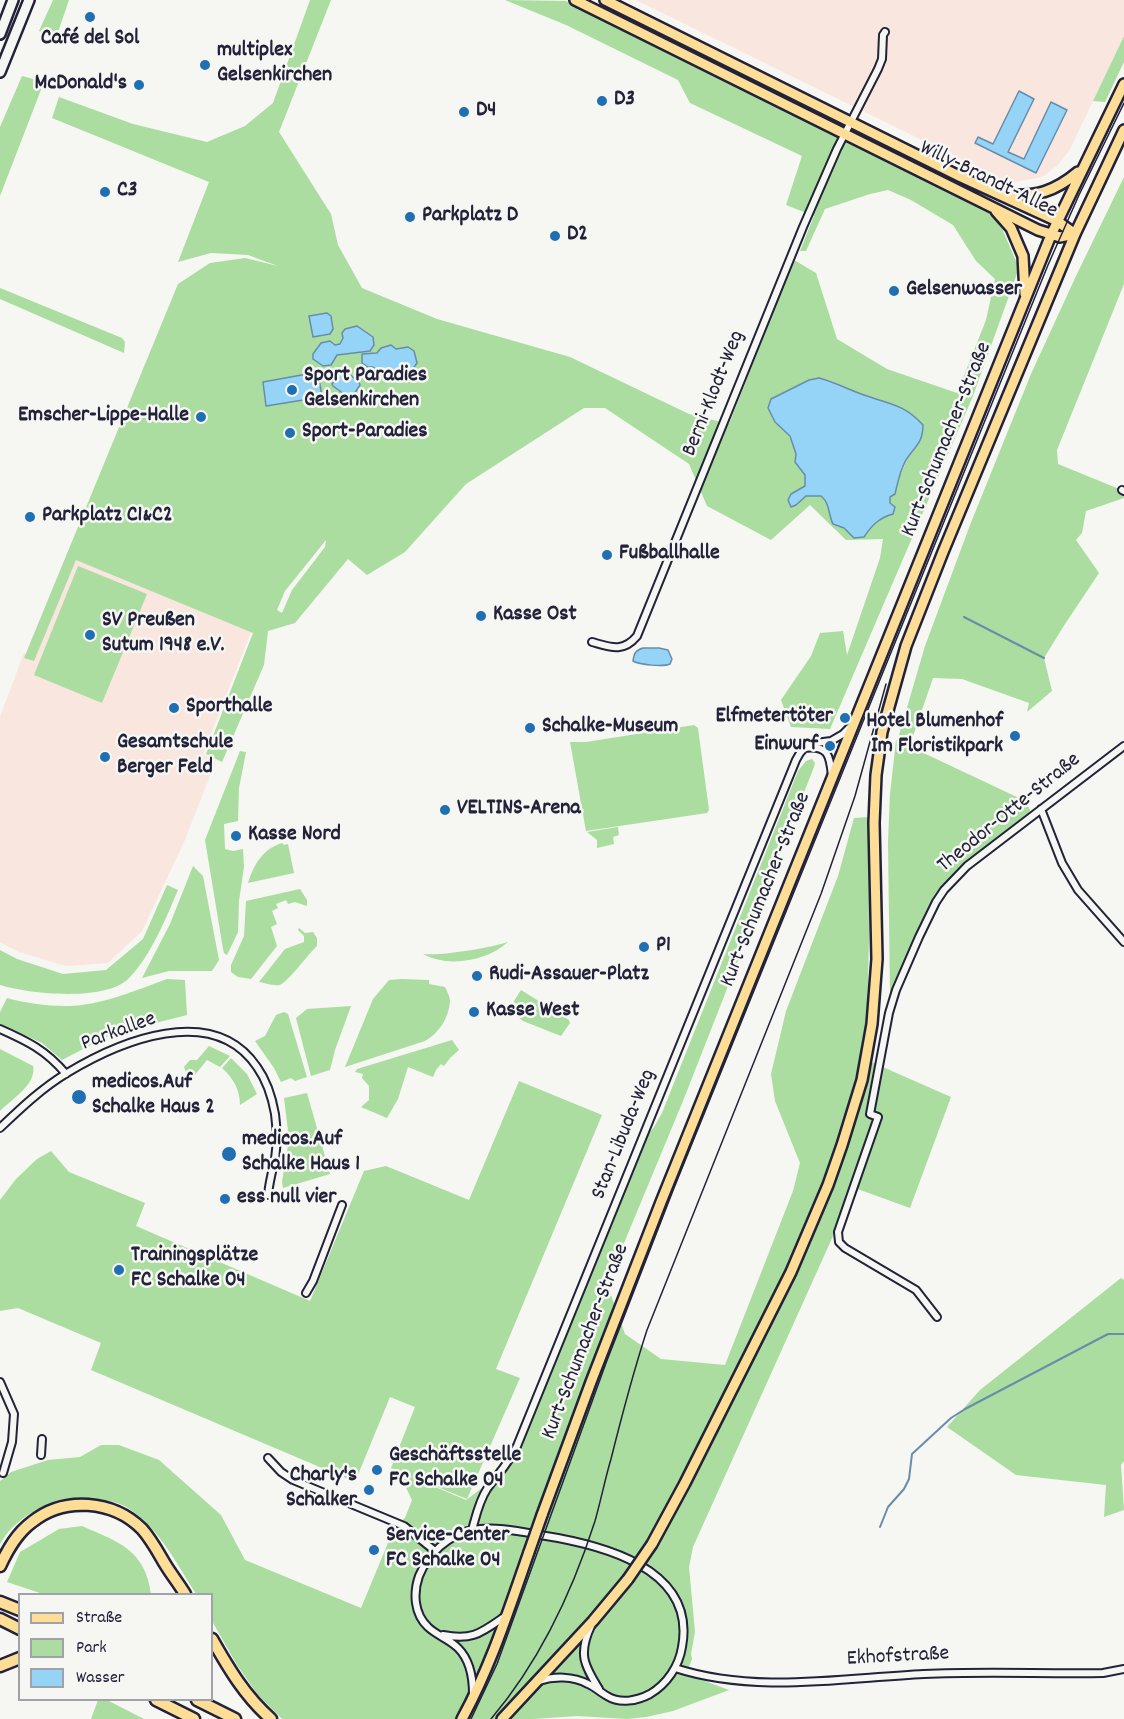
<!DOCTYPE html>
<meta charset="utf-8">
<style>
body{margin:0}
#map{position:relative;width:1124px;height:1719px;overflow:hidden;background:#f6f6f2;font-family:Dekko,sans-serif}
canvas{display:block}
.legend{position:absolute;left:18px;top:1593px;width:195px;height:108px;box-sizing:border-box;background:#f6f6f2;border:2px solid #a1a1a9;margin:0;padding:8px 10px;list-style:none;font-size:18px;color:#22223b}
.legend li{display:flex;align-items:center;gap:12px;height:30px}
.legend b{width:30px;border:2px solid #a1a1a9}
</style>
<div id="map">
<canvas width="1124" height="1719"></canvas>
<ul class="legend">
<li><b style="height:8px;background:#fedd96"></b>Straße</li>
<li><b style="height:16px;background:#aadd9f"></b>Park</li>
<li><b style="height:16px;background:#95d4f6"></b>Wasser</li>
</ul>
</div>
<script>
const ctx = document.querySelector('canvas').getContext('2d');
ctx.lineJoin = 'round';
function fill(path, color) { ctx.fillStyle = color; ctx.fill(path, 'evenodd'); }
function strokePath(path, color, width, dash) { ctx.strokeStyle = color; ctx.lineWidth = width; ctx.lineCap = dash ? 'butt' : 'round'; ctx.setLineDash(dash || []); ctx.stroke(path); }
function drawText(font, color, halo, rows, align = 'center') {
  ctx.font = font + ' Dekko,sans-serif'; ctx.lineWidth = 5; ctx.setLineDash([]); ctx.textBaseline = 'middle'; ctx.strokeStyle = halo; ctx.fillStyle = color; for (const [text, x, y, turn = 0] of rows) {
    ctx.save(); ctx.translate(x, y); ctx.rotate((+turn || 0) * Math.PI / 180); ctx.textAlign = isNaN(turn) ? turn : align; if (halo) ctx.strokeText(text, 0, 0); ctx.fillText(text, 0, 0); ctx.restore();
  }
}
const built = new Path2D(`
 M636,0H1124V36L1070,149L1058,165L1042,177L1010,183Z
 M75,555L253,627L203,754L216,761L184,842L142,931L108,963L66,966L19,952L0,942V717L24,653L33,655Z`);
const green = new Path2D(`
 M53,0H69L56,38L39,31Z
 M310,0H331L279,132L331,214L338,245L362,288L437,319L570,357L689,414L729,424L794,260L816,273L837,339L887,369L957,393L986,320L995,279L976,261L953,225L911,200L888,190L870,194L825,209L806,251H800L814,216L786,205L802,156L690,103L678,80L566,25L505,0L566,1L997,217L1019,268L973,396L830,729L791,727L781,700L811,656L820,633L843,631L847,655L880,558L883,539L846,540L810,505L771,540L707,506L689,464L605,408H584L466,484L405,552L367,575L348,559L295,623L268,631L264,665L222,762L206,754L253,633L76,560L34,661L24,658L178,284L210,263L245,258L278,266L248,255L211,253L178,262L209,182L52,118L59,97L133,124L207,142L245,126L273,103ZM819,378L831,381L862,395L881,400L915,448C904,462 900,476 895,493L890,496C891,512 882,515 873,524C869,528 867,533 864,537L854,538L844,528L833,524C828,514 830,503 821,495L806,496L796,505L791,507L788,500L791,494L805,486V475L795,462L796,454L789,435L771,399L809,380ZM326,540L325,547L292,590L282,613L277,610L285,591Z
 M1124,36V62L1105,102L1093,101Z
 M22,76L44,82L0,196V127Z
 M1124,177V284L1057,450L1058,464L1124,491V498L1086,511L1082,533L1076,540L1099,573L1065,624L1044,658L1052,691L1027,712L1029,703L962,679L933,678L912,739L899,735L925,646L970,525L1031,374L1076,276Z
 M0,288L122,338L125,342L124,353L0,299Z
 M78,566L147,594L102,703L34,675Z
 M694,725L698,728L709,810L707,813L586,831L570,742H586Z
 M896,740L1019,798L1027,804L1030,810L1028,816L974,857L954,875L917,936L890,995L888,842L890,794Z
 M240,751L246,752L239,788L238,821L224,824L225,849L233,851L243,849L244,867L239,901L238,932L227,955L224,953L223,949L205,840Z
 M812,759L815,763L814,767L683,1101L607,1284L625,1334L661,1359L725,1365L793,1191L800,1163L775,1101L771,1074L786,1011L838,876L854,818L868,817L870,902L867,1016L860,1057L951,1097L910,1208L852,1187L833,1236L693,1547L689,1567L695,1632L691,1654L692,1659L686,1674L729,1690L673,1711L646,1717L627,1719L577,1716L534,1719H282L258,1695L237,1665L212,1621V1594H196C177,1564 159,1528 128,1508C117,1501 102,1499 89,1498C76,1497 60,1498 48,1504C29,1513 11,1524 0,1544V1481L11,1472L48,1460L80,1457L101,1445H119L159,1460L221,1515L245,1560L361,1608L395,1526L405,1518L412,1500L398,1471L391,1468L415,1407L390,1397L355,1482L91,1370L101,1343L18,1308L0,1311V1200L16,1179L37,1159L51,1151L69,1172L145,1203L136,1226L310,1301L364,1171L386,1166L469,1200L519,1081L602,1115L496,1369L520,1378L467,1499L400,1472L466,1500L494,1479L512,1459L642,1142L654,1127L662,1113L798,771L806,761Z
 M618,827L619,835L613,837L614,844L597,848V840L587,832Z
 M282,843L284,845L288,844L294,873L248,883C254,864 263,849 282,843Z
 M193,866L203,876L219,960L212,971H169L142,978L170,924Z
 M167,885L178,890C166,918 151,956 129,978C107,1002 29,994 0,985V950L17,959L63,974L106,970L143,939Z
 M300,889L307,900V906L295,902L288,904L286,900L276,904L278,908L272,911L277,924L271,927L277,946L251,979L238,977L231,972V965L244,936L246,901Z
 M299,928L305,933L313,932L317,938V946C308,954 287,984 279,985C273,986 265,983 259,982L285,949L304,942V936L298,930Z
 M508,942C487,961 448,968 423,954C441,956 490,948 508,942Z
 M167,979L185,980L187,1015L112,1034L62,1060L42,1043L0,1024V1012L7,998C28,1004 60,1008 82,1005C111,1001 140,989 167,979Z
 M402,979L429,980V984L445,987C447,991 450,997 450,1001C449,1018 439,1033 425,1041L345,1067L373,999L389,980Z
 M521,990L569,1020L570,1023L561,1036L523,1021L517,1016L514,1001Z
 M351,1006L335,1050L330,1070L311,1076L296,1018L307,1009Z
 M284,1012L288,1014L307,1077L295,1081L291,1078L281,1082L274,1068L255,1041L265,1036L276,1015Z
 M452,1040L459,1050L450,1058L444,1066L441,1064L436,1070L433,1077L408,1067L398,1099L387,1118L361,1107L369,1100V1086L362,1078L363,1074L355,1072L357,1069Z
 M209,1046L230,1056L220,1067L207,1060L194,1076L188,1078L184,1067L190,1060H197Z
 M0,1049L33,1066C37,1084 12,1099 0,1111Z
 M231,1058L247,1074L257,1094L240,1105C240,1089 233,1078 222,1068Z
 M307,1093L330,1174L283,1188L282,1182L289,1139L284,1098Z
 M1121,1278L1124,1280V1461L1121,1465L1124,1510L1104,1517L1106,1485L1016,1475L947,1427L980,1390Z
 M82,1526C119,1542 145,1550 151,1594H43L7,1582L20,1552L59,1529Z
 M98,1700H107L144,1719H91Z`);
const water = new Path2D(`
 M1019,91L1034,99L1008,152L1024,159L1051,102L1067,110L1036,173L975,143L978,137L993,144Z
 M327,313L331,316L333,329L330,334L313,337L309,316Z
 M357,326L373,337L374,345L370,351L337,355L331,365L323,366L313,359V354L321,343L330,341L335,345L340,344L343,338L342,333L345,329Z
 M391,345L396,349L408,347L414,351L417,363L412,370L385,375L373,367H368L362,363V354L377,353L381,348Z
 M341,370H344L359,382L360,385L352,397H348L333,386L332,384Z
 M318,372L322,397L266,406L263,382Z
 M819,378C835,382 849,390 864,395C889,404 904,404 923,425C923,443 915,446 906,460C900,470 898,482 895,494L890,497V503L895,507L893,514C879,518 872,525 864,537L854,538L844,528L833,524C828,514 830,503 821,496H806L796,505L791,507L788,500L791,494L805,486V475L795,462L796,454L790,436L775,422L768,408L771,399L809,380Z
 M643,648H659L668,650L672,659L670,664C663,667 640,665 633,661C634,653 636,650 643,648Z`);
const stream = new Path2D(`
 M964,617L1044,658
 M880,1527L888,1507L904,1489L909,1479L912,1454L951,1418L965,1409L1108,1334H1124`);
const street = new Path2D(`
 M1122,490L1124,491
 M592,642C610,647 623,653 637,636L803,227L837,149L878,69L882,59L883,35L885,32
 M804,748C828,745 830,755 832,776
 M1041,809L1062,863L1078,890L1124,942
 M0,1029C27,1041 46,1050 66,1074
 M0,1128C21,1108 42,1088 67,1073C120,1041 213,1002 257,1067C267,1081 272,1097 275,1114C277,1129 277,1145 275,1159C272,1172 269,1183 268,1195
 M306,1293L313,1281L342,1205
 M937,1317L916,1290L845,1248L839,1242L838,1232L878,1117L870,1114L889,1013L896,990L919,937L936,902L944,890L967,866L1124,746
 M0,1382L14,1414L12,1442L3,1473
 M41,1455L42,1439
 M268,1458L281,1472L293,1480L404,1526L435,1551
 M472,1530C476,1516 479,1501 487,1489C498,1474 509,1463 517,1446L796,760L800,753L808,744L831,741L843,734L850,727
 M591,1626C578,1654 584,1665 599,1689
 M443,1635C474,1641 482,1632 507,1615
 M675,1668C755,1694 842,1678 924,1674C984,1671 1043,1674 1103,1673L1124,1669
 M473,1694C473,1678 470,1660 458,1648C449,1639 436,1635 428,1627C414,1614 413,1593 419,1576C428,1554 448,1535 472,1530C494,1526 518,1531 540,1535C599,1544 697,1567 682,1647C679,1666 667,1684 650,1694C637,1701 620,1704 607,1696C600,1692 595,1687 588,1684C573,1676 554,1676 539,1681`);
const secondary = new Path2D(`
 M0,34L13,0
 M0,72L29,0`);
const primary = new Path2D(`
 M575,0L1038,230L1060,237L1075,234
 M605,0L961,177L1057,221L1075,234
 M1005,195C1036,197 1054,192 1078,172
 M996,211L1011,228L1023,256L1025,294
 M542,1515L591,1382L661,1202L1051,235L1124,84
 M652,1544L685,1483L791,1272L828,1185L842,1145L862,1080L872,1024L877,959L874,823L876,775L882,732L906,646L943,552L1075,234L1124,130
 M462,1719C491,1666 509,1609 529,1552
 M502,1719L593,1621L628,1579`);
const highway = new Path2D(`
 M0,1566C8,1549 17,1533 32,1522C64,1496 113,1500 142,1529C151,1539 158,1552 165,1564C171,1574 179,1584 185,1594
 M0,1602L20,1610
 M0,1619L20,1629
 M212,1639C229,1669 245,1696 271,1719
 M0,1666L20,1658
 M156,1700L194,1719
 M197,1700L235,1719`);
const tram = new Path2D(`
 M471,1719L497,1664L606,1363L674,1188L1048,265L1079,195L1124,103
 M491,1719C540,1661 572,1593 595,1521C601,1500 605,1479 611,1459C622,1415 633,1373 647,1330L821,894L855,796L886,684`);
const primaryBridge = new Path2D(`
 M529,1552L542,1515
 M628,1579L652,1544`);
const markers = [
 [90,17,6,"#1f6fb2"],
 [205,65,6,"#1f6fb2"],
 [139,85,6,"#1f6fb2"],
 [602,101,6,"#1f6fb2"],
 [464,112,6,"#1f6fb2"],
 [105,192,6,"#1f6fb2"],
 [410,217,6,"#1f6fb2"],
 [555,236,6,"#1f6fb2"],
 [894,291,6,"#1f6fb2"],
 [292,390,6,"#1f6fb2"],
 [201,417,6,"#1f6fb2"],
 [290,433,6,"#1f6fb2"],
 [30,517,6,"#1f6fb2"],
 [607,555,6,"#1f6fb2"],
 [481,616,6,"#1f6fb2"],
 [90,635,6,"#1f6fb2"],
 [174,708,6,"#1f6fb2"],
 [845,718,6,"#1f6fb2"],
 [530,728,6,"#1f6fb2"],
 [1015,736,6,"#1f6fb2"],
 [830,746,6,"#1f6fb2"],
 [105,757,6,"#1f6fb2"],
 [445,810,6,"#1f6fb2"],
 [236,836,6,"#1f6fb2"],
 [644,947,6,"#1f6fb2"],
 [477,976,6,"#1f6fb2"],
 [474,1012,6,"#1f6fb2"],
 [79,1097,8,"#1f6fb2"],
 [229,1154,8,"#1f6fb2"],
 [225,1199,6,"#1f6fb2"],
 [119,1270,6,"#1f6fb2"],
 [377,1470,6,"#1f6fb2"],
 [369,1490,6,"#1f6fb2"],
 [374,1550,6,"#1f6fb2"]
];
const poiNames = [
 ["Café del Sol",90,40,"center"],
 ["multiplex",217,52],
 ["Gelsenkirchen",217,77],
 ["McDonald's",127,85,"right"],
 ["D3",614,101],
 ["D4",476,112],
 ["C3",117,192],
 ["Parkplatz D",422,217],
 ["D2",567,236],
 ["Gelsenwasser",906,291],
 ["Sport Paradies",304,377],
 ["Gelsenkirchen",304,402],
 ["Emscher-Lippe-Halle",189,417,"right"],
 ["Sport-Paradies",302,433],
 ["Parkplatz C1&C2",42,517],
 ["Fußballhalle",619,555],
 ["Kasse Ost",493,616],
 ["SV Preußen",102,622],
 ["Sutum 1948 e.V.",102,647],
 ["Sporthalle",186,708],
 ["Elfmetertöter",833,718,"right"],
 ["Hotel Blumenhof",1003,723,"right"],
 ["Im Floristikpark",1003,748,"right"],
 ["Schalke-Museum",542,728],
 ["Gesamtschule",117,744],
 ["Berger Feld",117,769],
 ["Einwurf",818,746,"right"],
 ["VELTINS-Arena",457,810],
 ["Kasse Nord",248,836],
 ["P1",656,947],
 ["Rudi-Assauer-Platz",489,976],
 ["Kasse West",486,1012],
 ["medicos.Auf",92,1084],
 ["Schalke Haus 2",92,1109],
 ["medicos.Auf",242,1141],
 ["Schalke Haus 1",242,1166],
 ["ess null vier",237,1199],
 ["Trainingsplätze",131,1257],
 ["FC Schalke 04",131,1282],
 ["Geschäftsstelle",389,1457],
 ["FC Schalke 04",389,1482],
 ["Charly's",357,1477,"right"],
 ["Schalker",357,1502,"right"],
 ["Service-Center",386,1537],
 ["FC Schalke 04",386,1562]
];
const streetNames = [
 ["Willy-Brandt-Allee",988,181,26],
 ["Berni-Klodt-Weg",715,394,-68],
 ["Kurt-Schumacher-Straße",948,440,-68],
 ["Theodor-Otte-Straße",1010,814,-39],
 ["Kurt-Schumacher-Straße",767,890,-68],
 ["Parkallee",119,1033,-20],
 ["Stan-Libuda-Weg",625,1135,-68],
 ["Kurt-Schumacher-Straße",587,1342,-69],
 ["Ekhofstraße",898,1658,-3]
];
fill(built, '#f8e6df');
fill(green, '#aadd9f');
fill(water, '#95d4f6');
strokePath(water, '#678dab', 1.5);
strokePath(stream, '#678dab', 2);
strokePath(street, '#22223b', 10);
strokePath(secondary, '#22223b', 14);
strokePath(primary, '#22223b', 14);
strokePath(highway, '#22223b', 15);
strokePath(street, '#f6f6f2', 6);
strokePath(secondary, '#f6f6f2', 9);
strokePath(primary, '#fedd96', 9);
strokePath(highway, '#fedd96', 10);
strokePath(tram, '#22223b', 1.5);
strokePath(primaryBridge, '#22223b', 14, []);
strokePath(primaryBridge, '#fedd96', 9);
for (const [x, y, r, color] of markers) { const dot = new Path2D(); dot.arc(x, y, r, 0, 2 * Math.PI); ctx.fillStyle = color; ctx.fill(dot); strokePath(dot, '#f6f6f2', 2); }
drawText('bold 22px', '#22223b', '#f6f6f2', poiNames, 'left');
drawText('22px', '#22223b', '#f6f6f2', streetNames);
</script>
